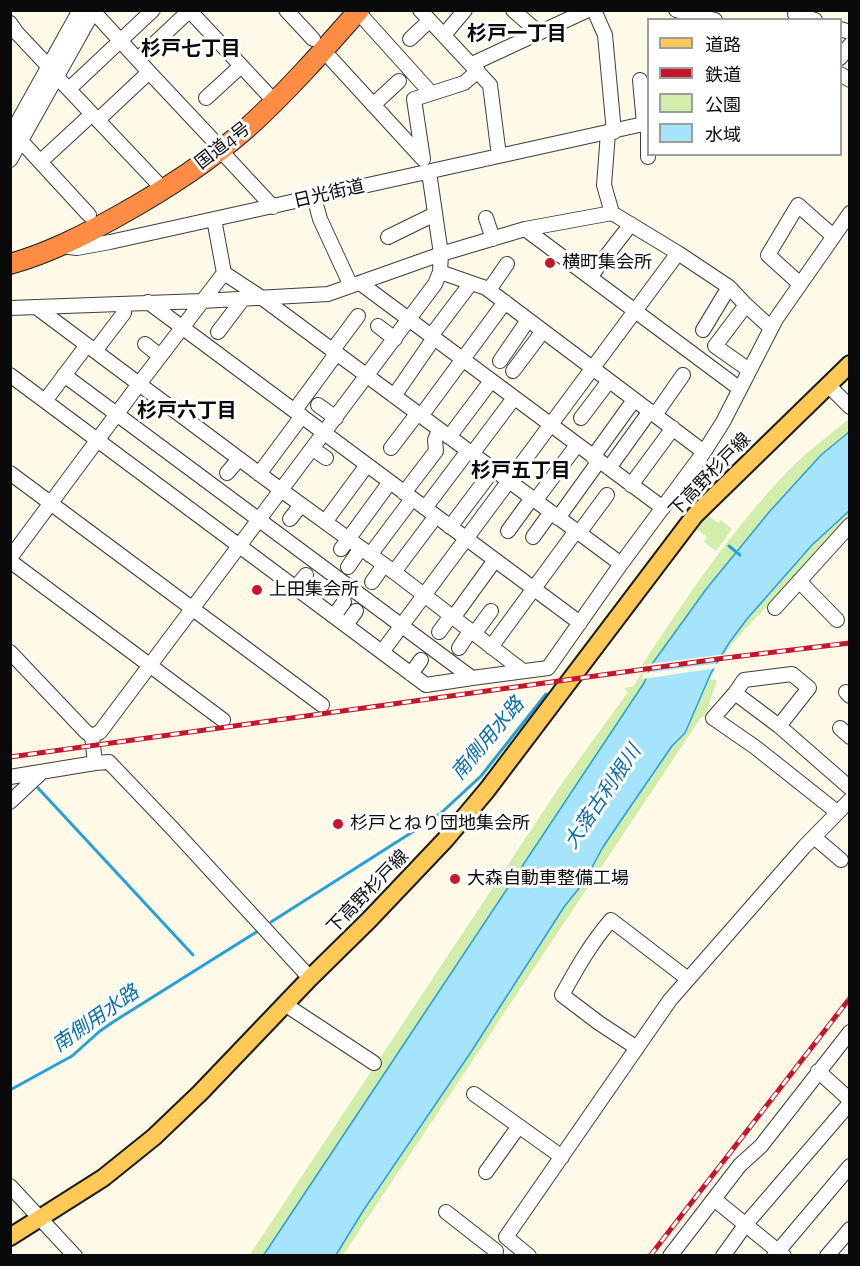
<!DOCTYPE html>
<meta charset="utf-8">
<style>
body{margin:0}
#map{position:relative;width:860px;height:1266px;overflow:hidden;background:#fff9e7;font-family:"Zilla Slab","Noto Sans JP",serif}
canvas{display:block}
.frame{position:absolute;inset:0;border:12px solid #0a0a0a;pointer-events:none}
.legend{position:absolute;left:647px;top:18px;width:195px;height:138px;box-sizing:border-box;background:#fff;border:2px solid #9d9d9d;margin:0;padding:8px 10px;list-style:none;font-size:18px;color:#0a0a0a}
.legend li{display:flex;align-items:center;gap:12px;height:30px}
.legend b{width:30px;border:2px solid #9d9d9d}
</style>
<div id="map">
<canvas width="860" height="1266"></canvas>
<div class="frame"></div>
<ul class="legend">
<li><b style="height:8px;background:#ffc957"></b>道路</li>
<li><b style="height:8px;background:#c7162c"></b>鉄道</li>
<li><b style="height:16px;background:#d3edad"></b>公園</li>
<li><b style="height:16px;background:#a6e3fd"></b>水域</li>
</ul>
</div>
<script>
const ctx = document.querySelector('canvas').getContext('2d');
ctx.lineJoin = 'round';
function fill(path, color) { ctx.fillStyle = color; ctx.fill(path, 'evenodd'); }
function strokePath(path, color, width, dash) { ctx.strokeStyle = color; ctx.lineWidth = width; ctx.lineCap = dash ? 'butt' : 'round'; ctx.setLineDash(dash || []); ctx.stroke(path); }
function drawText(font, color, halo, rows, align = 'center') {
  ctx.font = font + ' "Zilla Slab","Noto Sans JP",serif'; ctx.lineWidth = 6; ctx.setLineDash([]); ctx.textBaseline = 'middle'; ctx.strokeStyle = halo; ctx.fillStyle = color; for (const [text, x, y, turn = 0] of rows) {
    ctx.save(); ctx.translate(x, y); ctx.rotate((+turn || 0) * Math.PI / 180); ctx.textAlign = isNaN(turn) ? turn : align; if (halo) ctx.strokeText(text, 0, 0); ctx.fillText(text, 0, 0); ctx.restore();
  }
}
const green = new Path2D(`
 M849,419V432L821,455L770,511L707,588L652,664L644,683L263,1255L249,1256L562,783L628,692L624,688L634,686L646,665H642C686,598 731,531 786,473C805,453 828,436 849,419Z
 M849,511V521L769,609L765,608C745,630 721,652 710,680H717L705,717L702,716L343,1255L336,1256L363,1211L471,1052L564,907L584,882L603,847L626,813L672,746L685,733L711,673L729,643L747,619L812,545Z
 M705,513L718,523L721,520L732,529L716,551L704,542L707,537L692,526Z`);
const water = new Path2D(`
 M849,432V511L812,545L747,619L729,643L711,673L685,733L672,746L626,813L603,847L584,882L564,907L471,1052L363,1211L336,1255L263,1256L644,683L652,664L707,588L770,511L821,455Z`);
const pier = new Path2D(`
 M726,654L722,660L645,671L648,664Z
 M721,663L717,668L642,679L644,673Z`);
const stream = new Path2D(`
 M729,546L740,555
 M38,788L193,955
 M271,922L414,831L441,813L481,776L546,694
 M10,1090L72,1056L100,1031L113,1022L258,931`);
const minor = new Path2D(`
 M189,10L275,102
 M286,10L313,39
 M420,10L490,85L499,156
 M513,10L539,33
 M594,10L605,35L614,132
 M676,10L715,20
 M93,11L149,72L98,120
 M358,12L431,93
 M795,14L815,20
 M10,23L17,33L49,67
 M840,29L850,32
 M444,35L465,10
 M410,39L429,21
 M323,50L423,159
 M840,58L850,45
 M138,59L189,11
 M472,64L588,10
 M149,72L211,138
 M840,74L850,80
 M57,77L164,190
 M640,80L644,124
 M69,89L153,10
 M206,98L241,66
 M373,105L399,81
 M648,124V157
 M10,136L80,10
 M21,141L89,215
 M220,150L273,207
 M423,159L414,99L464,83L478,71
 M10,160L94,10
 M40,162L92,114
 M314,197L320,219L351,286
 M612,213L678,253L729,287L746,305L771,328
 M486,218L493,239
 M214,219L224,273L262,298L621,564
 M525,229L740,389
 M388,237L435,214
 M61,246L77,248L110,242L648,123
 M440,272L486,288L704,452L723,422L776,319L850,213
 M590,277L631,224
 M360,283L663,508
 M800,284L768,255L798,205L833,236
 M489,290L507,264
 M148,302L580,623
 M746,305L715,346L749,370
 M36,307L281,490L394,572L523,671
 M10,308L202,301L328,294L441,254L525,229L612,213L604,185L608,133
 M378,326L395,339
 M703,330L729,287
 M218,332L243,299
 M431,336L471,283
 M145,344L160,356
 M95,351L124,313
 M332,351L358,316
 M500,361L528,320
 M513,371L543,331
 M10,375L426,685L472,678L548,668L621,564L704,452
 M64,375L472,678
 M828,385L850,407
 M394,396L434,338
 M45,401L87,345
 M318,405L336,418
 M295,410L336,354
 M655,415L683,375
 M421,416L505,302
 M581,418L609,381
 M449,437L491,381
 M391,448L417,414
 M313,449L326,458
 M472,454L514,398
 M593,457L634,400
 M609,468L650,411
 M10,473L322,705
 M227,473L239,459
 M259,474L302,416
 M631,485L673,428
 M404,493L436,451L435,440L439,430
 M535,501L577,445
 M425,508L468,451
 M558,518L599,461
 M290,519L301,505
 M325,522L367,465
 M450,527L493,470
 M508,531L532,498
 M579,533L607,495
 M533,537L551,512
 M341,549L390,482
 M370,555L412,499
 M10,558L139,384L224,273
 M10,561L223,720
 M348,567L361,548
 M394,572L436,516
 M799,581L837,620
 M372,582L384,565
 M296,587L306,575
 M775,608L850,525
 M334,616L344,602
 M453,618L495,560
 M346,625L356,611
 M439,632L450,617
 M474,634L491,611
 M491,647L576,531
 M459,648L470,631
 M10,652L86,732L92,736L95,763
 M382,652L678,253
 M411,674L421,660
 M846,692L850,696
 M735,693L779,726L850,788
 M779,726L809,688L792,674L744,680L735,693L713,718L755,747L837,812
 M840,728L850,737
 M92,736L100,732L435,284L440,272L441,254L429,172
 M10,777L95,763L109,762L172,828L310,978
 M10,802L41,773
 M814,837L841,860
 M287,1003L292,1009L374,1063
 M637,1048L599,1023L562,995C577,968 591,943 611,920L688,979
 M818,1071L850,1100
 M474,1094L562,1157
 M486,1172L519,1126
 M10,1186L75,1256
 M714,1199L784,1256
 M446,1212L496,1251
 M529,1256L506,1237L670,1000L804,847L850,800
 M670,1256L740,1165L761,1146L850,1032
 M723,1256L746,1224L850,1103
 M774,1256L850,1166
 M827,1256L850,1229`);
const major = new Path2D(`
 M10,1237L103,1178L154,1137L200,1093L310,978L369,920L445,840L487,790L695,515L850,364`);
const highway = new Path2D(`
 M10,264C49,253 84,235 118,216C163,191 207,163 246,129C286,93 323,51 359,10`);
const rail = new Path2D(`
 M10,757L725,658L850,643
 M650,1256L850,998`);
const markers = [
 [550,263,6,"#c7162c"],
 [257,590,6,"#c7162c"],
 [338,824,6,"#c7162c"],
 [455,879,6,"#c7162c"]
];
const streetNames = [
 ["国道4号",223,146,-38],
 ["日光街道",329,194,-13],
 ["下高野杉戸線",710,475,-46],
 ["下高野杉戸線",368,892,-46]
];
const poiNames = [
 ["横町集会所",562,263],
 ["上田集会所",269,590],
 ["杉戸とねり団地集会所",350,824],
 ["大森自動車整備工場",467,879]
];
const neighbourhoodNames = [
 ["杉戸一丁目",517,34],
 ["杉戸七丁目",191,49],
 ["杉戸六丁目",187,411],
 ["杉戸五丁目",521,471]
];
const waterNames = [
 ["南側用水路",488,739,-50],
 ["大落古利根川",603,797,-56],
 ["南側用水路",96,1019,-35]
];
fill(green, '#d3edad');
fill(water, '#a6e3fd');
strokePath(water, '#25a0db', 1.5);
fill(pier, '#fff9e7');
strokePath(stream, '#25a0db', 3);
strokePath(minor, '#3d3d3d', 16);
strokePath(major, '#1b1b1b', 20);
strokePath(highway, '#1b1b1b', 22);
strokePath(minor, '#fff', 14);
strokePath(major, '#ffc957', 16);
strokePath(highway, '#ff8c45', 20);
strokePath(rail, '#c7162c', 5);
strokePath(rail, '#fff', 3, [9]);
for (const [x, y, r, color] of markers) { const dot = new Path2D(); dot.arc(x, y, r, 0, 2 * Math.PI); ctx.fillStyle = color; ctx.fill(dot); strokePath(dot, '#fff', 2); }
drawText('18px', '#0a0a0a', '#fff', streetNames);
drawText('18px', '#0a0a0a', '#fff', poiNames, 'left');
drawText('bold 20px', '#0a0a0a', '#fff', neighbourhoodNames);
drawText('italic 20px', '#096ea7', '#fff', waterNames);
</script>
